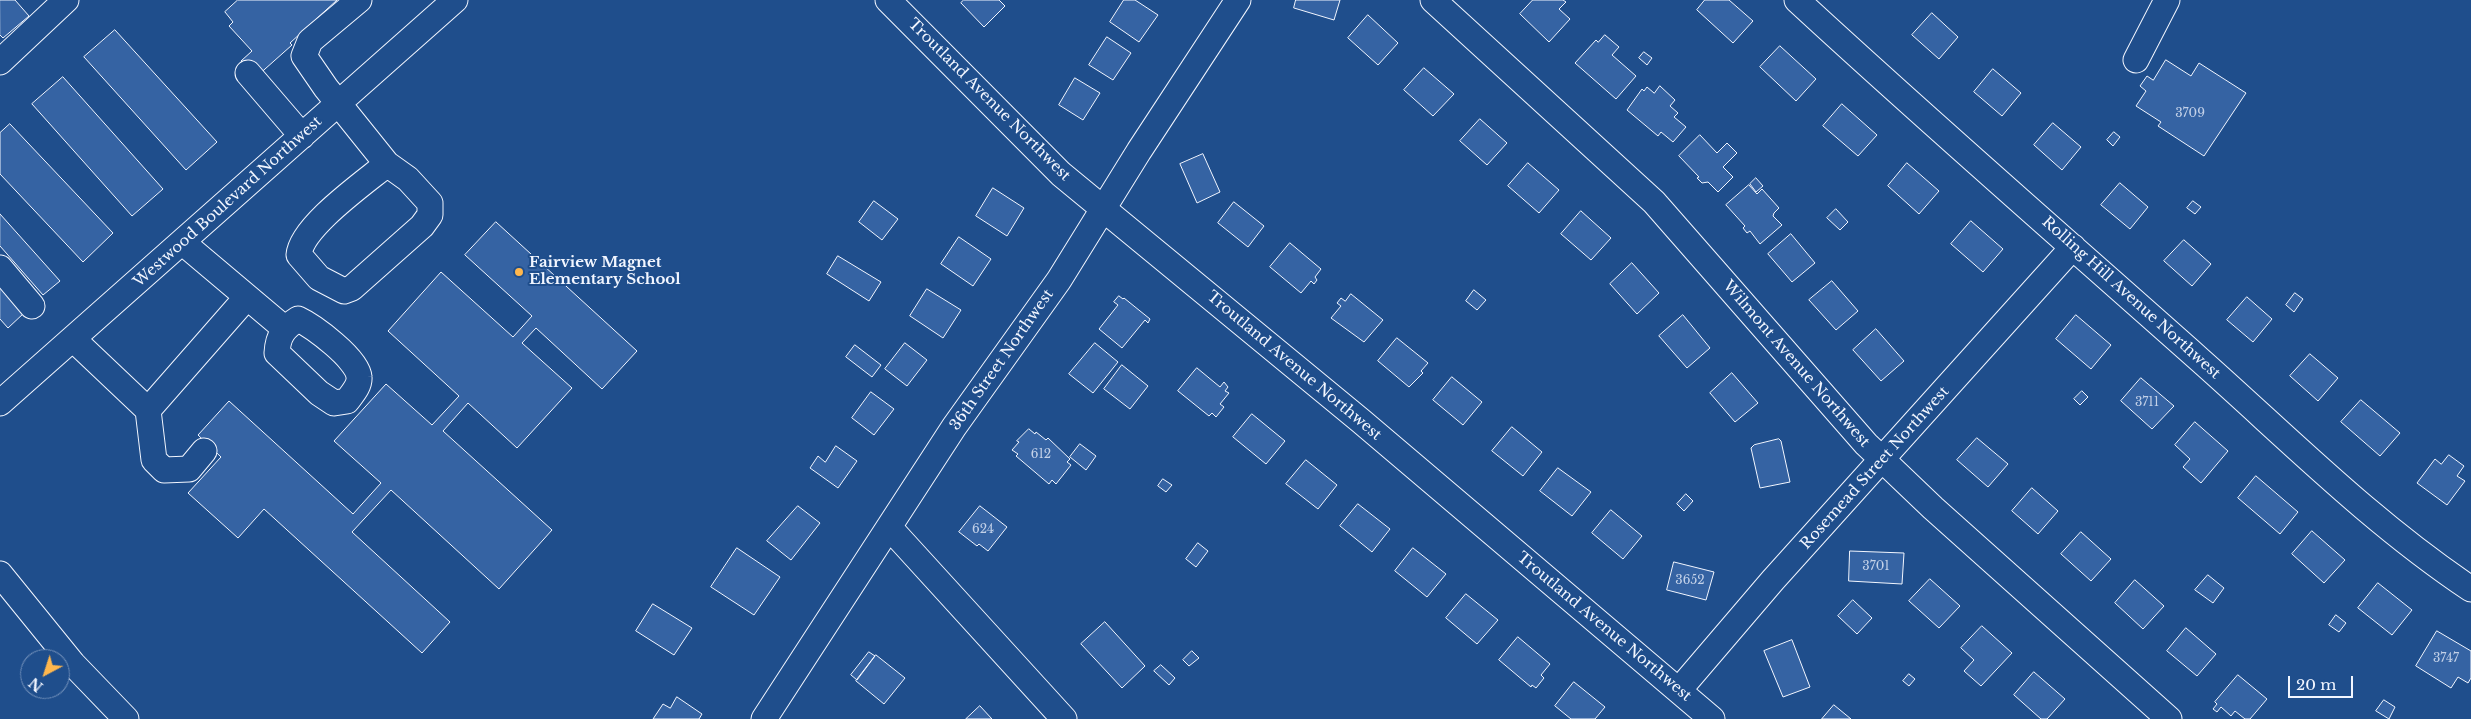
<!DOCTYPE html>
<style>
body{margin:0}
#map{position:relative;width:2471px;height:719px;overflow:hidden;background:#1f4e8c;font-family:"Libre Baskerville",serif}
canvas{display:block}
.north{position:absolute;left:20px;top:649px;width:50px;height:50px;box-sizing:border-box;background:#1f4e8c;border:1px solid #7391ba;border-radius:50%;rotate:220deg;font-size:14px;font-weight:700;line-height:20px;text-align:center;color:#f2f6ff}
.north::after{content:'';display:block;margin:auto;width:18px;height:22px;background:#ffb74d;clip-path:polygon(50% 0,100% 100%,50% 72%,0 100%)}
.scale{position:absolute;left:2288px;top:676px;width:65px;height:22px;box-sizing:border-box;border:2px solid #f2f6ff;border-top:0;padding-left:6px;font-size:15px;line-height:18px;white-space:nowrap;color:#f2f6ff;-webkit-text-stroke:4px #1f4e8c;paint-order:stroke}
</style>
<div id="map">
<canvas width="2471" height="719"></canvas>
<div class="north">N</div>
<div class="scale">20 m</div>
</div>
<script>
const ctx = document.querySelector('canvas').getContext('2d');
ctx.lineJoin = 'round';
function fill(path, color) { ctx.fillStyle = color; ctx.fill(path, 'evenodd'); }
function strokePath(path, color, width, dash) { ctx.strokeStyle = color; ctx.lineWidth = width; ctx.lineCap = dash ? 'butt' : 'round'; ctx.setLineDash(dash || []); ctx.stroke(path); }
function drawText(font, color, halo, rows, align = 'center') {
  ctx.font = font + ' "Libre Baskerville",serif'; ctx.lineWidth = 4; ctx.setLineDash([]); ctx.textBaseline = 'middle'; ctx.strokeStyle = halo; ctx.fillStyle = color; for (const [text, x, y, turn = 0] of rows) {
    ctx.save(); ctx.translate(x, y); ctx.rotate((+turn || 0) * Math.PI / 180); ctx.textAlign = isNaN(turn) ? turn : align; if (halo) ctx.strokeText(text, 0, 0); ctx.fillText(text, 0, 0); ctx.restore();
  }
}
const building = new Path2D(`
 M0,0H15L29,16L3,38L0,35Z
 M238,0H337L290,43L292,45L256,77L241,61L252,51L229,26L233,22L225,12Z
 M964,0H999L1005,6L984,27L961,3Z
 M1124,0H1135L1158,15L1139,42L1110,22Z
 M1296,0H1340L1334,20L1294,8Z
 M1533,0H1563L1566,2L1559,9L1570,19L1549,42L1520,14Z
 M1705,0H1729L1753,21L1733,43L1697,10Z
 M1932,13L1958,37L1939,59L1912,35Z
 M1368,15L1398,43L1378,65L1348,38Z
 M115,30L217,142L186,170L84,57Z
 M1605,35L1619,47L1612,55L1636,76L1616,99L1575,63L1596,40L1598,42Z
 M1107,37L1131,53L1113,80L1089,65Z
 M1780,46L1816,79L1796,101L1760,67Z
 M1644,52L1652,58L1647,65L1639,58Z
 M2166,60L2191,76L2199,63L2246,93L2204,156L2158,126L2161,122L2136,106L2146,91L2140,86L2147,76L2153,80Z
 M1424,68L1454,94L1433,116L1404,90Z
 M1993,69L2021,93L2002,116L1974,92Z
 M63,77L163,189L132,216L32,104Z
 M1075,78L1100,93L1083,120L1059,105Z
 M1660,86L1675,100L1670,106L1678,113L1674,117L1686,127L1673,142L1661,132L1658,136L1627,110L1642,89L1644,91L1647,87L1654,93Z
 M1842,104L1877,135L1858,156L1823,126Z
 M1480,119L1507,143L1487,165L1460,141Z
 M2053,123L2081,147L2062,170L2034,145Z
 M10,124L113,233L83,262L0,174V133Z
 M2114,132L2120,137L2113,146L2107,140Z
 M1700,135L1717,153L1727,143L1737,153L1723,167L1733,177L1718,192L1708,182L1702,183L1697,178L1699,177L1679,156Z
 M1203,154L1220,192L1197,203L1180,164Z
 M1528,163L1559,190L1539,213L1508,186Z
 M1907,163L1939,191L1919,214L1888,186Z
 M1756,178L1763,186L1756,192L1750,184Z
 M2120,183L2148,207L2130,229L2101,205Z
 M1749,185L1757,194L1762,189L1779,208L1774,213L1773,216L1782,225L1760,244L1750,231L1747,233L1743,228L1745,226L1726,205Z
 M993,188L1024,208L1007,236L976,216Z
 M874,201L898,219L882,240L859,222Z
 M2193,201L2201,207L2195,214L2187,208Z
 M1234,202L1264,226L1248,247L1218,223Z
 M1836,209L1848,222L1840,230L1827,218Z
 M1581,211L1611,238L1591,260L1561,234Z
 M0,214L60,281L43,295L0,246Z
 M1971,221L2003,249L1983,272L1951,244Z
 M496,222L637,351L602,389L536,328L522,343L572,388L517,448L468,403L443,431L552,530L499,589L391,490L352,532L450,622L422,653L264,509L238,538L188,493L221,457L198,435L229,401L353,514L381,483L334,441L386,384L432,425L459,396L388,331L441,272L513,337L532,316L465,255Z
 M1791,234L1815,263L1792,282L1768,254Z
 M959,237L991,259L973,286L941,264Z
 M2184,240L2211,264L2192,286L2164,261Z
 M1290,243L1321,269L1315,277L1317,280L1314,284L1311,281L1301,293L1270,267Z
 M838,256L881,282L869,301L827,274Z
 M1632,263L1659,293L1637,314L1610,284Z
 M1832,281L1858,311L1836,330L1809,300Z
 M0,287L24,313L8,328L0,319Z
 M927,289L961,310L943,338L910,316Z
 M1474,290L1486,300L1477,310L1466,301Z
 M2295,293L2303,299L2294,312L2286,305Z
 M1351,294L1383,320L1364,342L1331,318L1341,306L1337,303L1341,298L1345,301Z
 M1119,296L1123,299L1124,298L1150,319L1148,323L1145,320L1122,348L1099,329L1118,305L1114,302Z
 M2247,297L2272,319L2253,342L2227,320Z
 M1683,315L1710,348L1687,368L1659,336Z
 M2076,315L2111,345L2091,369L2056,339Z
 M1876,329L1904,361L1881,381L1853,350Z
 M1397,338L1428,363L1421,371L1423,373L1409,387L1378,361Z
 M905,343L927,360L907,386L885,369Z
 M1095,343L1118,362L1093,393L1069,374Z
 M855,345L881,365L872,377L846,357Z
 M2310,354L2338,378L2318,401L2290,376Z
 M1122,365L1148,386L1130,409L1104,389Z
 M1197,368L1220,387L1224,382L1228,387L1225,391L1229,393L1220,404L1224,407L1216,417L1212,413L1209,416L1178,391Z
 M1732,373L1758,403L1735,422L1710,393Z
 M1452,377L1482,402L1463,425L1433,400Z
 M2141,378L2174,406L2152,429L2121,401Z
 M2082,391L2088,397L2080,405L2074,399Z
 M871,392L894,409L874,435L852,418Z
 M2361,400L2400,433L2380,456L2341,422Z
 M1252,414L1285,441L1266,464L1233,437Z
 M2195,422L2228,451L2201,483L2183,467L2190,459L2175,445Z
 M1512,427L1542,452L1523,476L1492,451Z
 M1029,429L1035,434L1036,432L1046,440L1048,438L1070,459L1067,462L1071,465L1056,484L1052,480L1049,484L1016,456L1018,454L1012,450L1019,442L1017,441Z
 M1977,438L2008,464L1988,487L1957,460Z
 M1779,439L1781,441L1790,482L1760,488L1751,448L1754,445Z
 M1080,444L1096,456L1086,470L1070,457Z
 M836,446L857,461L838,488L810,468L818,456L825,462Z
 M2449,455L2464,466L2457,476L2465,481L2447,505L2417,483L2435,459L2441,464Z
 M1306,460L1337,485L1318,509L1286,484Z
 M1558,468L1591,492L1572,516L1540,491Z
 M2256,476L2298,512L2280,534L2238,498Z
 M1163,479L1172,485L1166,492L1158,486Z
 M2032,488L2058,511L2038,534L2012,511Z
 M1686,494L1693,501L1684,511L1677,504Z
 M1358,504L1390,529L1372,552L1340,526Z
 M798,506L820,523L791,560L767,541Z
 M980,506L1007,527L988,551L979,544L977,546L959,532Z
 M1611,510L1642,536L1623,559L1592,533Z
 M2312,531L2345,560L2324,583L2292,554Z
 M2081,532L2111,559L2091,581L2061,554Z
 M1198,543L1208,551L1196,567L1186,559Z
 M737,548L780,577L754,615L711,587Z
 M1413,548L1446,574L1427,597L1395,571Z
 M1850,551L1904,553L1902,584L1849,581Z
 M1674,562L1714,572L1706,600L1667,590Z
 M2208,575L2224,588L2213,603L2195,590Z
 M1930,579L1960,606L1939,628L1909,601Z
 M2135,580L2164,606L2143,629L2115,603Z
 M2378,583L2412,610L2392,635L2358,608Z
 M1466,594L1498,620L1477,644L1446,618Z
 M1853,600L1872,618L1857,634L1838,616Z
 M653,604L692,628L674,655L636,631Z
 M2336,615L2346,623L2339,632L2329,625Z
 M1105,622L1145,666L1122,688L1081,644Z
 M1982,626L2012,653L1981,686L1964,671L1974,660L1961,648Z
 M2186,628L2216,654L2197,676L2167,651Z
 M2437,631L2471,651V678L2468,683L2458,677L2451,688L2416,666Z
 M1518,637L1550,664L1541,675L1544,678L1536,688L1532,685L1531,687L1499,660Z
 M1792,640L1810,687L1783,697L1764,651Z
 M1192,651L1199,658L1189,666L1183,660Z
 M869,652L875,656L857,680L851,675Z
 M876,655L905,678L884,704L856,681Z
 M1161,665L1175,678L1169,685L1154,671Z
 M2034,672L2065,699L2047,719H2041L2014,695Z
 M1909,674L1915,679L1909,686L1903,681Z
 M2238,675L2267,699L2250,719H2245L2235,711L2231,716L2221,707L2217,712L2213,709L2217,704L2215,702Z
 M1574,682L1605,707L1595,719H1571L1555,706Z
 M677,697L702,714L699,719H653L663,704L670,708Z
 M2384,700L2395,707L2389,719L2376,711Z
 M1834,705L1851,719H1822Z
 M980,706L992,719H966Z`);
const minor = new Path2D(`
 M359,0L310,41L304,56L326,88L387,164L408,179L430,203V215L422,226L352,288L344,291L319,278L299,255C301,227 364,183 387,164
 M888,0L1061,174L1361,421L1712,719
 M1433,0L1654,202L1866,444L1933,508L2169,719
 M1797,0C1929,122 2065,240 2200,360C2289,439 2372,523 2471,589
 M2136,60L2167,0
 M0,62L66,0
 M248,73L302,136
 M182,242L284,328
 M0,268L32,306
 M298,319C313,326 358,359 359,377C360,386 352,394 347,401L334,403L319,393L277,353C278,335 284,328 298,319Z
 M73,339L148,410
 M0,403L455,0
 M204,451L189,469L164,470L154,460L148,410L247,297
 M889,527L1064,719
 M0,574L73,664L126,719
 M1679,690L1773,580L2073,247
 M764,719L954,427L1059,280L1139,151L1238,0`);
const markers = [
 [519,272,5,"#ffb74d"]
];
const numberNames = [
 ["3709",2190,114],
 ["3711",2147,403],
 ["612",1041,455],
 ["624",983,530],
 ["3701",1876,567],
 ["3652",1690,581],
 ["3747",2446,659]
];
const streetNames = [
 ["Troutland Avenue Northwest",989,100,45],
 ["Westwood Boulevard Northwest",228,202,-42],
 ["Rolling Hill Avenue Northwest",2131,298,42],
 ["36th Street Northwest",1002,360,-55],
 ["Wilmont Avenue Northwest",1796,364,49],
 ["Troutland Avenue Northwest",1294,366,40],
 ["Rosemead Street Northwest",1875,468,-48],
 ["Troutland Avenue Northwest",1604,627,40]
];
const poiNames = [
 ["Fairview Magnet",529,263],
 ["Elementary School",529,280]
];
fill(building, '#3563a3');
strokePath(building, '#f2f6ff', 1);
strokePath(minor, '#f2f6ff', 27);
strokePath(minor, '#1f4e8c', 25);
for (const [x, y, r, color] of markers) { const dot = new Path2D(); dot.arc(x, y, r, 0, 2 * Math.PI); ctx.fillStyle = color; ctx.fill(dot); strokePath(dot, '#1f4e8c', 2); }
drawText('12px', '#c3d1e8', null, numberNames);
drawText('15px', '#f2f6ff', '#1f4e8c', streetNames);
drawText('bold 15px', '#f2f6ff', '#1f4e8c', poiNames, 'left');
</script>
